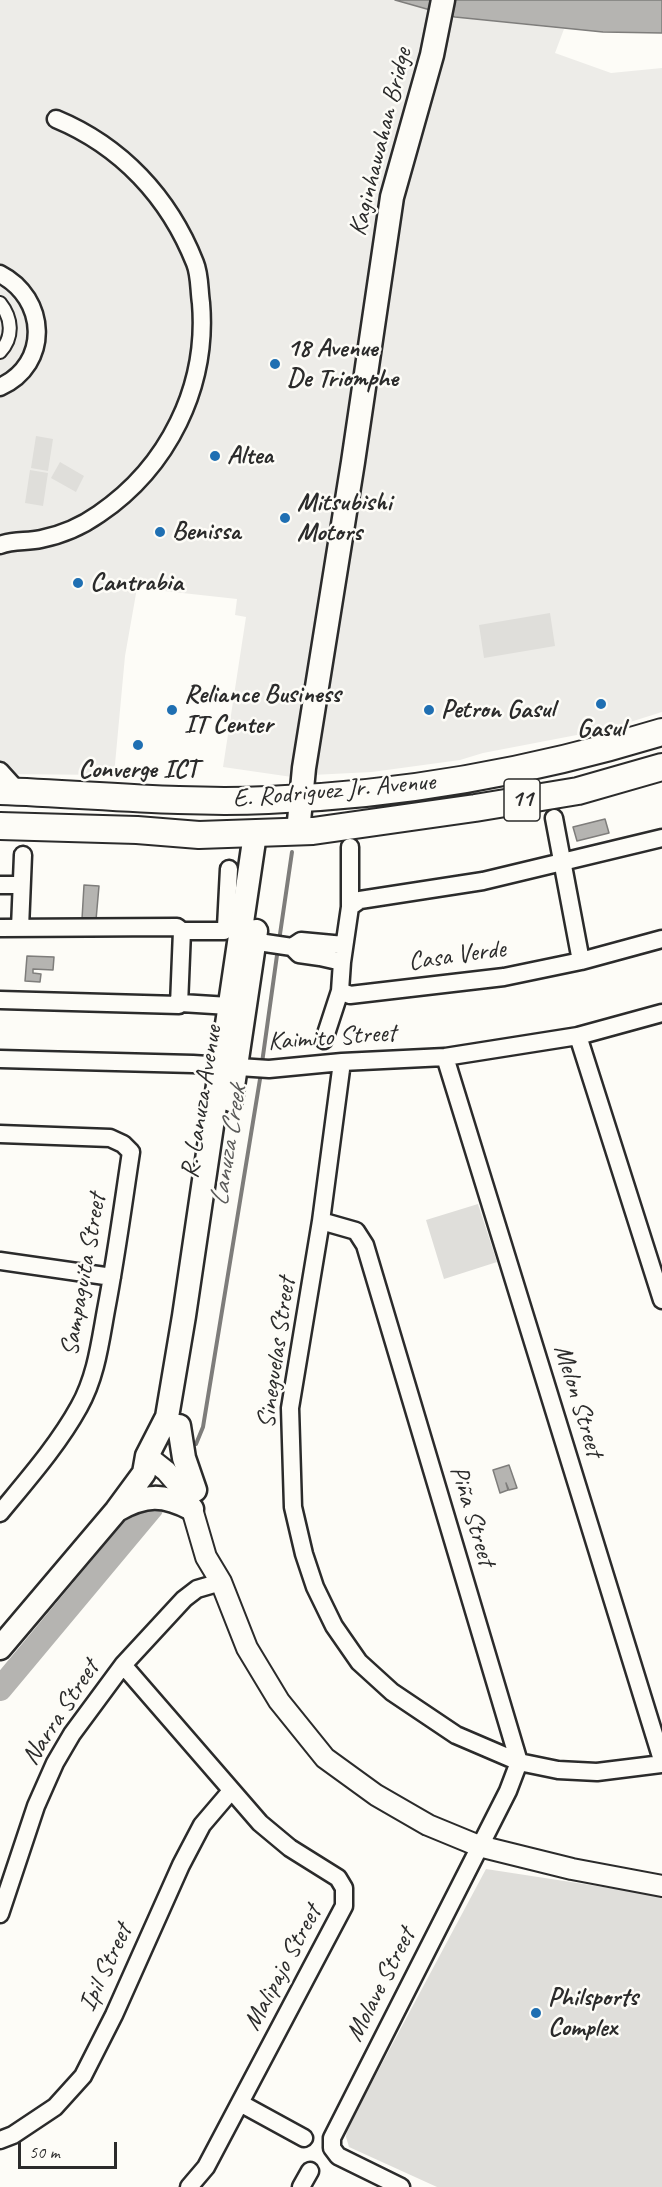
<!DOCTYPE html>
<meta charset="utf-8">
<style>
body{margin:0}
#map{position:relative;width:662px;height:2187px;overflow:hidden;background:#fdfcf7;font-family:Caveat,sans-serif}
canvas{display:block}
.scale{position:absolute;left:18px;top:2142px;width:99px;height:27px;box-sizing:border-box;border:3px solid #2b2b2b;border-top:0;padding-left:8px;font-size:18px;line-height:21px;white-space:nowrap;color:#2b2b2b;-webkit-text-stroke:4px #fdfcf7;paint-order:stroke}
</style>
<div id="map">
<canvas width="662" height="2187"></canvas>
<div class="scale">50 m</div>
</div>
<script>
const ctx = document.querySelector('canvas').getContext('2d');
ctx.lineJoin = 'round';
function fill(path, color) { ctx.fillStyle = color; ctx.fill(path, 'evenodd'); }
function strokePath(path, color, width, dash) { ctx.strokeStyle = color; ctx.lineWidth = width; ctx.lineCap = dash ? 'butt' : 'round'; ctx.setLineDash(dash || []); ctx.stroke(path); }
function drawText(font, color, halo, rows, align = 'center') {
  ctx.font = font + ' Caveat,sans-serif'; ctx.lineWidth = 5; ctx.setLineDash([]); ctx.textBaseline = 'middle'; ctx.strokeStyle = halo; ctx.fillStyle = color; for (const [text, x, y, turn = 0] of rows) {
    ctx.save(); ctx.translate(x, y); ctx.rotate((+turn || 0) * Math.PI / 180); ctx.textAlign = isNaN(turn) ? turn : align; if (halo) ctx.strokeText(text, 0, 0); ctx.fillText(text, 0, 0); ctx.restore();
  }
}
const built = new Path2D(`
 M0,0H395L430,10L374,230L292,777L223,767L246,617L235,615L237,599L137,588L125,656L114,775L0,774Z
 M454,17L564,29L555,53L611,73L662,68V712L608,729L483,753L460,760L372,772L312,775L398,219Z`);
const green = new Path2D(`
 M36,436L53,439L48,471L31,468Z
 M60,462L84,476L76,492L51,478Z
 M30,470L48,473L43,506L25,503Z
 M550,613L555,646L484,658L479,625Z
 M478,1204L497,1262L444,1279L426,1220Z
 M486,1869L662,1896V2187H437L349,2147L346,2137L347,2129Z`);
const water = new Path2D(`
 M395,0H662V33L603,32L455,17Z
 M605,819L609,833L577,841L573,827Z
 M84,885L99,886L96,920L82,919Z
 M27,956L54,957L53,970L33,969V973L41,974L40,982L25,981Z
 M509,1465L517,1488L509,1490L506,1483L508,1490L500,1493L493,1470Z`);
const stream = new Path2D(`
 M279,941L292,852
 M262,1063L278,948
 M196,1444L203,1427L261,1073`);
const river = new Path2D(`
 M0,1689L152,1507`);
const pedestrian = new Path2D(`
 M0,303C12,318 14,337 0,352`);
const minor = new Path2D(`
 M0,274C47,298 51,364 0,387
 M0,545C13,540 27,542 41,539C61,535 82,526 99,514C168,467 208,387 201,303C199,290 200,275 195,263C169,197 121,146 56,119
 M0,771L19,792
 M554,818L581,961
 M0,885H21
 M350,907L360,900L483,881L662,838
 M0,928L177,927L182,931L179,1005L0,1000
 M20,928L23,855
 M182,931H224L226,927L229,869
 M245,940L292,947L299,954L320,957L342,962
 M292,947L301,941L344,945
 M340,991L350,995L504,977L581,961L662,939
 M181,1003L229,1006
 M578,1036L662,1300
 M324,1040L340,991L342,962L350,907V847
 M445,1057L662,1760
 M0,1059L193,1064L269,1069L342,1062L445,1057L578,1036L662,1013
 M342,1062L321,1221L290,1408L293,1507L304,1554L315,1587L334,1626L359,1662L392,1692L456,1735L519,1762L558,1770L597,1772L662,1764
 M0,1134L110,1138L123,1144L131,1152C123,1205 116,1258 106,1310C100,1343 96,1377 79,1407C58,1445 28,1479 0,1513
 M321,1221L356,1231L365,1245L519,1762L508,1791L332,2138V2148L338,2156L401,2187
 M0,1261L112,1277
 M123,1665L260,1823L290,1848L338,1878L344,1888V1906L206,2167L189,2187
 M0,1914L36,1806L55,1763L72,1734L123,1665L184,1599L197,1589L221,1582
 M240,2103L304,2138
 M0,2140L13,2135L55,2107L83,2076L114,2015L181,1865L202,1825L231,1791
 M301,2187L310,2171`);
const tertiary = new Path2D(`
 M147,1456L166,1471L185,1493L192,1509L206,1557L221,1582L247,1648L279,1701L325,1758L376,1795L428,1825L479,1846L572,1869L662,1886`);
const secondary = new Path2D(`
 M298,832L304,768L353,462L392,197L432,55L443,0
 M231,1100L256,931
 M179,1426L184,1458L195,1490
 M117,1510C146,1494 163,1494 192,1509
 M0,1648L116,1511L144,1473L147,1456L167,1417L184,1316L255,834`);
const primary = new Path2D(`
 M0,791C89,794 179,804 268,800C402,795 535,771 662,732
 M0,826L137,830L199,835L313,831L475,808L578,791L662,767`);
const markers = [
 [275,364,6,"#1f6fb2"],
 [215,456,6,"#1f6fb2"],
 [285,518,6,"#1f6fb2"],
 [160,532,6,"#1f6fb2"],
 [78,583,6,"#1f6fb2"],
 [601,704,6,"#1f6fb2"],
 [172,710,6,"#1f6fb2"],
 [429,710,6,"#1f6fb2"],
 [138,745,6,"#1f6fb2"],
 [536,2013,6,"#1f6fb2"]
];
const shields = [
 [522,800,36]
];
const shieldNames = [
 ["11",522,800]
];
const streetNames = [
 ["Kaginhawahan Bridge",381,142,-76],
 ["E. Rodriguez Jr. Avenue",334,791,-5],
 ["Casa Verde",457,956,-8],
 ["Kaimito Street",332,1038,-4],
 ["R. Lanuza Avenue",202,1102,-81],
 ["Sampaguita Street",84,1275,-80],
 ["Sineguelas Street",277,1353,-82],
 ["Melon Street",578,1401,73],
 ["Piña Street",472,1516,73],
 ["Narra Street",61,1713,-57],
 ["Ipil Street",106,1968,-65],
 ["Malipajo Street",283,1968,-62],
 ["Molave Street",381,1985,-63]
];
const poiNames = [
 ["18 Avenue",287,349],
 ["De Triomphe",287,379],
 ["Altea",227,456],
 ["Mitsubishi",297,503],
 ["Motors",297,533],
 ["Benissa",172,532],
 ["Cantrabia",90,583],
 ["Reliance Business",184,695],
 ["IT Center",184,725],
 ["Petron Gasul",441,710],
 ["Gasul",601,729,"center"],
 ["Converge ICT",138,770,"center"],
 ["Philsports",548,1998],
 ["Complex",548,2028]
];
const waterNames = [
 ["Lanuza Creek",229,1146,-81]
];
fill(built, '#edece8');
fill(green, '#dfdeda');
fill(water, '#b5b4b1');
strokePath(water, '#7e7d7b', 1.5);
strokePath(stream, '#7e7d7b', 4);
strokePath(river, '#b5b4b1', 24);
strokePath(pedestrian, '#2b2b2b', 16);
strokePath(minor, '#2b2b2b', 21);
strokePath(tertiary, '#2b2b2b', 24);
strokePath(secondary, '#2b2b2b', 27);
strokePath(primary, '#2b2b2b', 30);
strokePath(pedestrian, '#fdfcf7', 12);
strokePath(minor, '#fdfcf7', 16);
strokePath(tertiary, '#fdfcf7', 20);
strokePath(secondary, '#fdfcf7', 22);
strokePath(primary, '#fdfcf7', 26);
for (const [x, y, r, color] of markers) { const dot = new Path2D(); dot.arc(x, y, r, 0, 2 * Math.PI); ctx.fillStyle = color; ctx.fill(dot); strokePath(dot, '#fdfcf7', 2); }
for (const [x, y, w] of shields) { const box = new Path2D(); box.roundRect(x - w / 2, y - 21, w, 42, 4.5); ctx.fillStyle = '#fdfcf7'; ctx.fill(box); strokePath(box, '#2b2b2b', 1.5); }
drawText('bold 24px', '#2b2b2b', null, shieldNames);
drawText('26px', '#2b2b2b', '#fdfcf7', streetNames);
drawText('bold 26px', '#2b2b2b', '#fdfcf7', poiNames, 'left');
drawText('italic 27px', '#5b5b5a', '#fdfcf7', waterNames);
</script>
